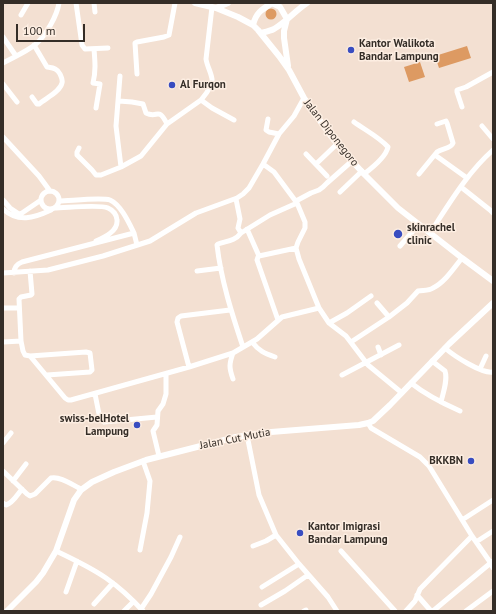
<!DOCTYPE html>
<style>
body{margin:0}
#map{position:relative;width:496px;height:614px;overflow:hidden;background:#f3e0d2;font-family:"PT Sans",sans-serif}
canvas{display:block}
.frame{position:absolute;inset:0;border:4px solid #342d27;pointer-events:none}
.scale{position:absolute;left:16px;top:24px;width:69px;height:18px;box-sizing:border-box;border:2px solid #342d27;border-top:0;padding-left:5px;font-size:12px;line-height:14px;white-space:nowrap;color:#342d27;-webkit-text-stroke:3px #fdeee2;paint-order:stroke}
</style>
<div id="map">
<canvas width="496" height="614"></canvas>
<div class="frame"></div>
<div class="scale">100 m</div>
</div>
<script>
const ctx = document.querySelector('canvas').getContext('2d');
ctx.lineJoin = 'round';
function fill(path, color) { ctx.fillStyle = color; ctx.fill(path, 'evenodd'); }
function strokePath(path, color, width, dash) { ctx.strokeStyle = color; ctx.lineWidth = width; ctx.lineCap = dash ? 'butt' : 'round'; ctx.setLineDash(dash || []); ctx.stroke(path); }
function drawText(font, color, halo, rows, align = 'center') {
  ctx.font = font + ' "PT Sans",sans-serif'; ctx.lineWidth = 3; ctx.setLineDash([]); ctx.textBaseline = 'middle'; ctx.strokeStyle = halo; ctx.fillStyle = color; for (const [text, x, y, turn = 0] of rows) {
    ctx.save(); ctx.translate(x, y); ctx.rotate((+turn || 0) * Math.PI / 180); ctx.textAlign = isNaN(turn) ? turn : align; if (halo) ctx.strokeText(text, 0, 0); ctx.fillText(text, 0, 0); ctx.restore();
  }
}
const water = new Path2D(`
 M265.5 14a5.5 5.5 0 1 1 11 0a5.5 5.5 0 1 1-11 0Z
 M467,46L471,58L439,68L435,56Z
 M420,62L425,77L409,82L404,67Z`);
const minor = new Path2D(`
 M76,3L82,45L85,49L108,48
 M94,3L95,12
 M21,15L28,3
 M3,37L16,56
 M94,49C95,61 96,71 93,83L100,84L96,108
 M3,63C14,57 26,52 36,44C46,35 57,16 59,3
 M137,74L135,43L137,42L164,37L169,35L175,3
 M120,76L116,126L121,167
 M3,84L17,102
 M32,97L37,104H39C46,98 60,92 62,83C63,79 61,77 60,74C57,68 53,68 47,67L34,45
 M201,100L212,108L234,120
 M119,101L132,102L143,104L146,113C158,119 158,106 167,124
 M462,107L457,92V90L466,87L493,72
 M268,119L266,130L269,132L279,134
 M354,122C365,130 379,137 388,147C386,157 372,168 364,174
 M482,126L493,139
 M3,137L39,176L50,191
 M79,148L77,152V155L92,170L96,175H101L121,167L141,156L167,124L201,100C205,95 213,86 212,79C211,72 207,66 206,59L212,7
 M306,154L327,176
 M435,155L467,178
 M263,164L274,172L297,203L305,222V228L298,242L296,248L299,259L319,308L329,323L346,336L368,365L402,393
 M316,164L337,144
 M419,174L437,152C442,148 451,149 453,143L447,123L446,121L437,124
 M461,187L490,210L493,213
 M41 200a9 9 0 1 1 18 0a9 9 0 1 1-18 0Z
 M340,192L362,171
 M236,199L240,219L238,228L241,233L270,215L297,203
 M3,200L10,208L19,214L22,213L41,200
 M296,201L311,193L319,190L323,187L327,183L352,161
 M54,208C66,208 99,204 108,208C113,210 117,215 117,220C118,231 105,237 96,241
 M3,209C18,223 34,218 51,210
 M247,229L259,256
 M134,233L137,245
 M241,233C235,241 227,241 218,244L217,245C221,280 232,314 243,347
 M430,233C449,204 467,173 493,150
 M400,246L419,224
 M30,271L32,294L31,295L21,297L19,299L21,341L23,351L25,355L30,356L65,398L68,400H71L189,367L233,353L257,339L282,317L319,308
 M197,271L221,268
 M3,273L48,270L103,256L150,241L196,213L237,198L243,194L249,188L263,164L279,134L294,116L304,98
 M14,273C14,267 17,264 22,262L134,233C129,223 121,205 110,200C101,197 69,201 59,201
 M377,303L389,317
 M3,308H19
 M278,320L257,260L258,257L259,256L296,248
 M329,323L347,313L371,296
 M3,342L21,341
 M252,342C259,351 264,353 275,357
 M351,342L389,317L407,303L418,291C423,290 429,291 433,288C445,282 454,268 462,258
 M378,347L381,355
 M445,348C454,356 482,374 493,372
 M233,353C229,364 229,368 233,379
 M30,356L86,352L90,353L92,370L90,372L47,375
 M432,361L445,371C448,380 443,393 441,402
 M189,367L177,322L178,318L181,316L230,310
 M480,369L486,356
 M342,375L399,345
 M411,383C426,395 442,403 460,411
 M95,394L100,419L104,422L157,417
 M368,423L371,428L420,457L429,466L472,536L420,589L415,601L406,611
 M247,435L259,495L276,535L299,564L328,597L337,611
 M3,443L11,433
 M159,456L153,431L157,425L158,411L163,404L166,394V374
 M3,471L27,494L30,496L35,494L51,478C60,476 71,484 79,488L81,490
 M13,481L26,464
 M3,503L6,505C13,503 17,495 22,489
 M462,520L493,500
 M472,536L490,562L493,568
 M476,542L493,531
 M253,546L266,541L276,535
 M140,550L147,513L150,481L143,461
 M56,551C73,559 90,567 106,578C119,587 132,599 143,611
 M341,551L395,611
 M262,587L299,564
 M66,592L77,561
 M417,595L431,611
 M94,604L113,583
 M261,605L285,591L308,575
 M141,609L151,594L171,557L180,537
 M124,611L133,602
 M304,611L306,610
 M433,611L493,561
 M466,611L493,591`);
const major = new Path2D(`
 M195,3L216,8L238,17L253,25L258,30L279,56L289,70L304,98L328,132L340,148L364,174L398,208L462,258L493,281
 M272,3L280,7L287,19L284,31V38L288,66
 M216,8L228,3
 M253,25C256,13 261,10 272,3
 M261,33C265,32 270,31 274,29C286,22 295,11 307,3
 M7,611L36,582L43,573L56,551L74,500L81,490L92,482L114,472L146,460L236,437L271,432L359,425L368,423L373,421L390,405L449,344L493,303`);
const markers = [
 [351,50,4,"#394dc0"],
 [172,85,4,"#394dc0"],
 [398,234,5,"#394dc0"],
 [137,425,4,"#394dc0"],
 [471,461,4,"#394dc0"],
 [300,533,4,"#394dc0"]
];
const poiNames = [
 ["Kantor Walikota",359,44],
 ["Bandar Lampung",359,57],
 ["Al Furqon",180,85],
 ["skinrachel",407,228],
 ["clinic",407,241],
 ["swiss-belHotel",129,419,"right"],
 ["Lampung",129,432,"right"],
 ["BKKBN",463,461,"right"],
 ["Kantor Imigrasi",308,527],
 ["Bandar Lampung",308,540]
];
const streetNames = [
 ["Jalan Diponegoro",331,133,52],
 ["Jalan Cut Mutia",235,439,-11]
];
fill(water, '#dd9a62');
strokePath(minor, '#fff', 5);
strokePath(major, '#fff', 6);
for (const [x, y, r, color] of markers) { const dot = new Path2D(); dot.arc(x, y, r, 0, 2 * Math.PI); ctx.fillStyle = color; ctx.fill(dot); strokePath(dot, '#fdeee2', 1.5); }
drawText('bold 11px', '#342d27', '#fdeee2', poiNames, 'left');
drawText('11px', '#342d27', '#fdeee2', streetNames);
</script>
